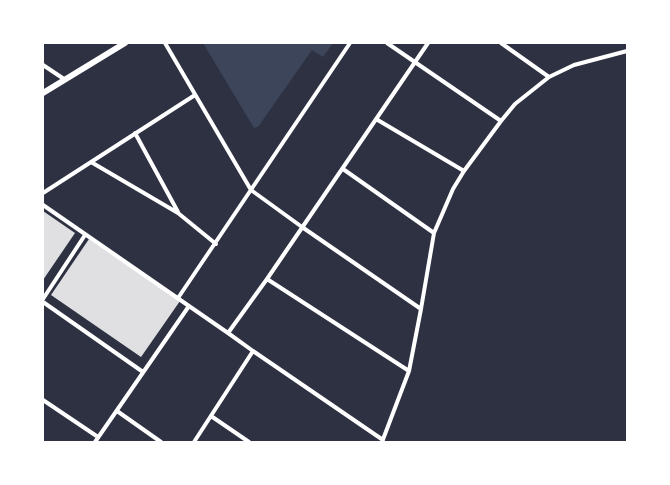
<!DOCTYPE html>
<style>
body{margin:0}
#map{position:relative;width:670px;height:485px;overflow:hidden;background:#2d3142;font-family:"Public Sans",sans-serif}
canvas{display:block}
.frame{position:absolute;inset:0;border:44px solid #fff;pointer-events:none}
</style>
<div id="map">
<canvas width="670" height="485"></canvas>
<div class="frame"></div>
</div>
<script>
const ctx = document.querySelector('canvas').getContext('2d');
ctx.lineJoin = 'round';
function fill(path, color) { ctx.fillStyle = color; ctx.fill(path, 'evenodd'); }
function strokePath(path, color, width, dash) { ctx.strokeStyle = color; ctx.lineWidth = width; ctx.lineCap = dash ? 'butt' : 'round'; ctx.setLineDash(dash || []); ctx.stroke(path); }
const green = new Path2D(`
 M203,43H333L323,57L312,50L258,127L254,128Z`);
const building = new Path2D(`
 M43,211L75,233L43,280Z
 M89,239L180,301L141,357L51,295Z`);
const minor = new Path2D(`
 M165,43L251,190L302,227L421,309L409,371L382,442
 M387,43L501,121
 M501,43L549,77
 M43,65L64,79
 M376,119L464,171
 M135,133L178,212
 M91,162L178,213L216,244
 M343,169L434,233
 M43,193L195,95
 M43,205L228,333L253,351L383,440
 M267,279L409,371
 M178,298L350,43
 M43,299L85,235
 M43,302L143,372
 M421,309L434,233L453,189L464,171L501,121L515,104L549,77L574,65L627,51
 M228,333L267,279L428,43
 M43,400L98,437
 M117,411L161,442
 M211,416L249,442
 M95,442L189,306
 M194,442L253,351`);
const tertiary = new Path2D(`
 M43,93L125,43`);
fill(green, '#3c4559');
fill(building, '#e0e0e3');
strokePath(minor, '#fff', 4);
strokePath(tertiary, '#fff', 6);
</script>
